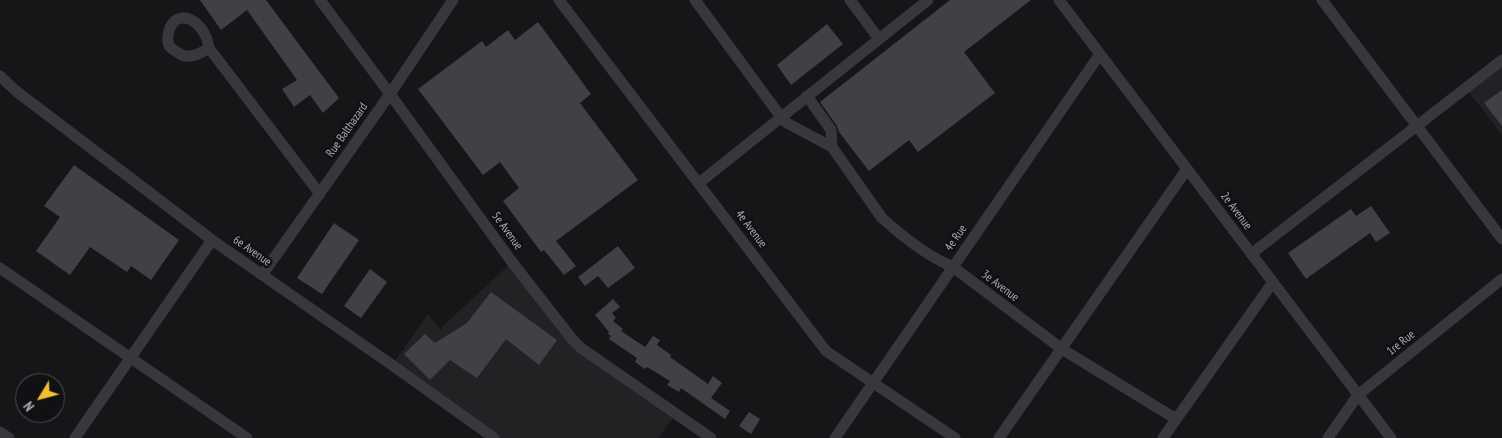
<!DOCTYPE html>
<style>
body{margin:0}
#map{position:relative;width:1502px;height:438px;overflow:hidden;background:#161618;font-family:"PT Sans Narrow",sans-serif}
canvas{display:block}
.north{position:absolute;left:15px;top:373px;width:50px;height:50px;box-sizing:border-box;background:#111113;border:1px solid #4d4f55;border-radius:50%;rotate:233deg;font-size:14px;font-weight:700;line-height:20px;text-align:center;color:#a8acb8}
.north::after{content:'';display:block;margin:auto;width:18px;height:22px;background:#f3be34;clip-path:polygon(50% 0,100% 100%,50% 72%,0 100%)}
</style>
<div id="map">
<canvas width="1502" height="438"></canvas>
<div class="north">N</div>
</div>
<script>
const ctx = document.querySelector('canvas').getContext('2d');
ctx.lineJoin = 'round';
function fill(path, color) { ctx.fillStyle = color; ctx.fill(path, 'evenodd'); }
function strokePath(path, color, width, dash) { ctx.strokeStyle = color; ctx.lineWidth = width; ctx.lineCap = dash ? 'butt' : 'round'; ctx.setLineDash(dash || []); ctx.stroke(path); }
function drawText(font, color, halo, rows, align = 'center') {
  ctx.font = font + ' "PT Sans Narrow",sans-serif'; ctx.lineWidth = 5; ctx.setLineDash([]); ctx.textBaseline = 'middle'; ctx.strokeStyle = halo; ctx.fillStyle = color; for (const [text, x, y, turn = 0] of rows) {
    ctx.save(); ctx.translate(x, y); ctx.rotate((+turn || 0) * Math.PI / 180); ctx.textAlign = isNaN(turn) ? turn : align; if (halo) ctx.strokeText(text, 0, 0); ctx.fillText(text, 0, 0); ctx.restore();
  }
}
const built = new Path2D(`
 M1502,64V135L1468,91Z
 M512,262L564,329L676,414L658,438H494L392,365L428,314L440,329Z`);
const building = new Path2D(`
 M200,0H266L339,98L323,113L310,95L294,107L282,89L297,80L247,10L221,30Z
 M950,0H1031L964,52L995,93L918,152L909,140L869,171L839,132L837,126L820,102Z
 M538,22L591,94L580,103L638,180L556,241L576,266L564,275L544,250L541,252L503,201L519,188L500,162L483,175L418,89L482,41L486,47L508,30L515,40Z
 M827,24L843,44L791,85L777,65Z
 M1502,90V126L1484,103Z
 M74,165L179,240L151,280L131,266L127,272L90,247L70,275L36,251L60,217L44,206Z
 M1371,206L1390,233L1376,242L1370,233L1306,279L1288,253L1351,209L1356,216Z
 M334,223L359,240L322,294L297,278Z
 M618,246L635,268L608,288L598,276L585,286L578,277Z
 M370,269L387,282L361,318L344,306Z
 M491,292L557,340L539,365L506,339L477,378L450,360L430,380L404,354L425,334L435,343L467,323Z
 M613,299L620,307L612,313L616,318L613,321L623,329L621,331L645,347L653,336L660,340L657,345L671,355L670,357L708,384L713,376L722,383L711,398L730,411L725,419L681,388L679,392L667,385L670,381L647,367L645,369L635,362L637,358L609,339L611,336L608,334L609,332L595,315Z
 M749,412L760,419L751,434L739,426Z`);
const minor = new Path2D(`
 M320,0L390,94L512,262L572,339L581,348L711,438
 M559,0L826,351L955,438
 M695,0L781,117L787,123L832,147L882,218C903,237 927,256 953,267L1062,349L1176,419
 M850,0L879,39
 M1059,0L1391,438
 M1322,0L1502,239
 M209,48C199,54 188,61 177,52C174,50 172,49 170,47C165,39 169,23 178,19C190,14 202,27 206,37C208,40 208,45 209,48L320,194
 M0,76L16,91L212,240L392,365L494,438
 M807,96L831,130L832,147
 M699,183L928,0
 M1251,254L1502,60
 M0,268L247,438
 M262,275L390,94L453,0
 M0,432L9,438
 M75,438L212,240
 M835,438L1100,54
 M999,438L1187,169
 M1163,438L1273,282
 M1328,438L1358,395L1502,279`);
const streetNames = [
 ["Rue Balthazard",347,130,-55],
 ["2e Avenue",1236,211,53],
 ["4e Avenue",751,229,53],
 ["5e Avenue",507,231,54],
 ["4e Rue",956,238,-55],
 ["6e Avenue",252,251,35],
 ["3e Avenue",1000,286,37],
 ["1re Rue",1401,343,-39]
];
fill(built, '#222225');
fill(building, '#404145');
strokePath(minor, '#37383d', 11);
drawText('12px', '#a8acb8', '#111113', streetNames);
</script>
